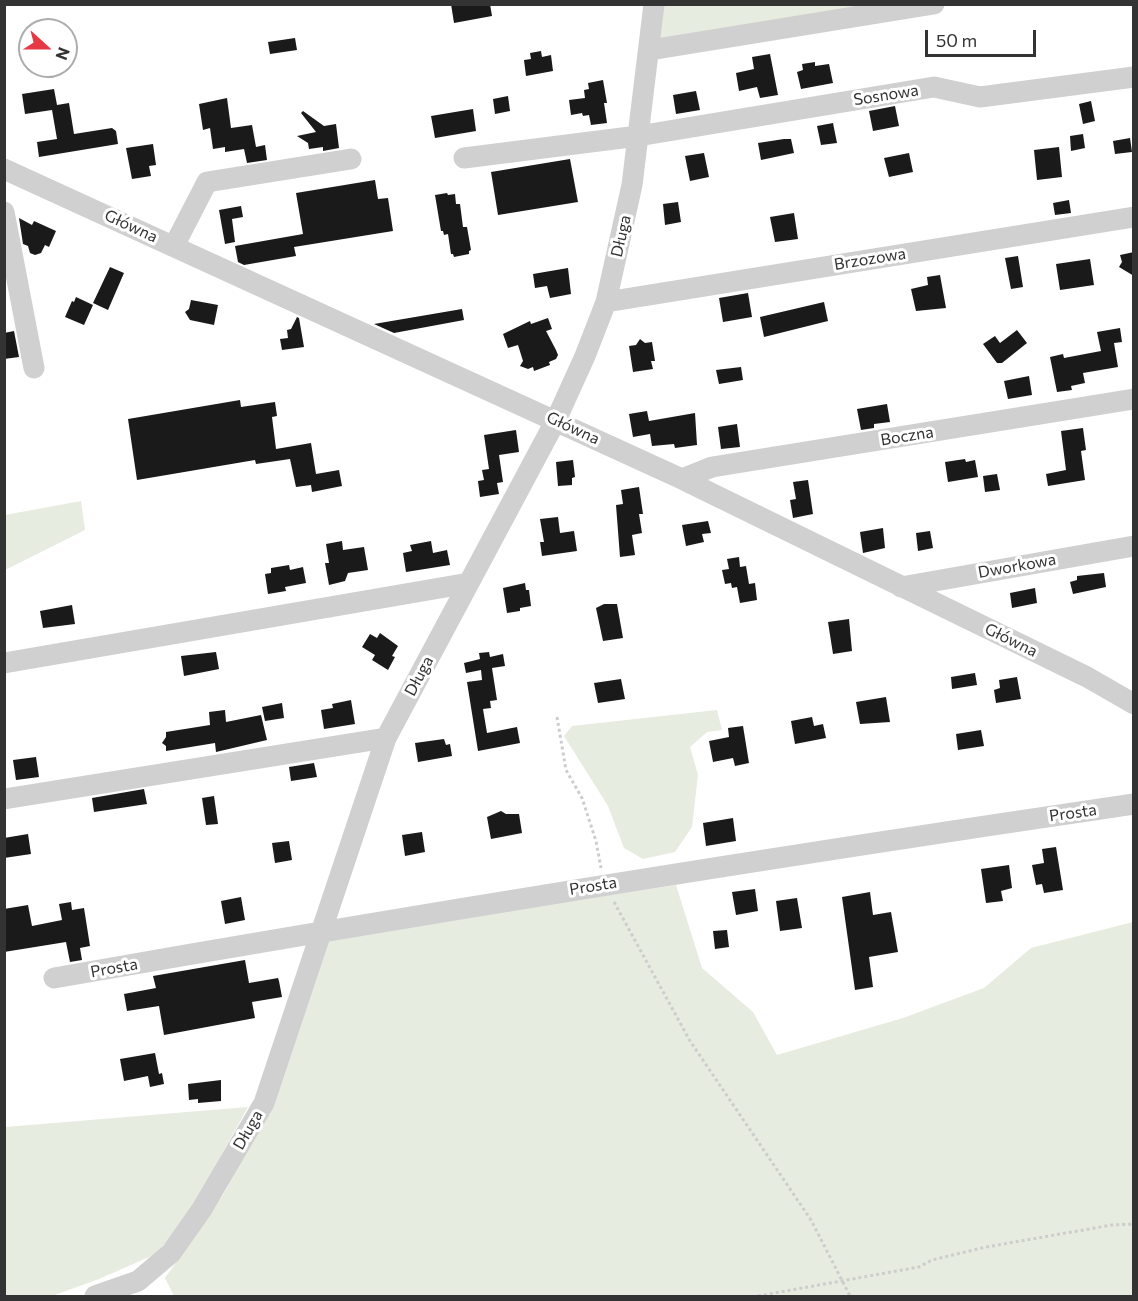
<!DOCTYPE html>
<meta charset="utf-8">
<style>
body{margin:0}
#map{position:relative;width:1138px;height:1301px;overflow:hidden;background:#fff;font-family:Commissioner,sans-serif}
canvas{display:block}
.frame{position:absolute;inset:0;border:6px solid #333;pointer-events:none}
.north{position:absolute;left:18px;top:18px;width:60px;height:60px;box-sizing:border-box;background:#fff;border:2px solid #adadad;border-radius:50%;rotate:111deg;font-size:16px;font-weight:700;line-height:24px;text-align:center;color:#333}
.north::after{content:'';display:block;margin:auto;width:21px;height:27px;background:#e63946;clip-path:polygon(50% 0,100% 100%,50% 72%,0 100%)}
.scale{position:absolute;left:925px;top:30px;width:111px;height:27px;box-sizing:border-box;border:3px solid #333;border-top:0;padding-left:8px;font-size:18px;line-height:21px;white-space:nowrap;color:#333;-webkit-text-stroke:4px #fff;paint-order:stroke}
</style>
<div id="map">
<canvas width="1138" height="1301"></canvas>
<div class="frame"></div>
<div class="north">N</div>
<div class="scale">50 m</div>
</div>
<script>
const ctx = document.querySelector('canvas').getContext('2d');
ctx.lineJoin = 'round';
function fill(path, color) { ctx.fillStyle = color; ctx.fill(path, 'evenodd'); }
function strokePath(path, color, width, dash) { ctx.strokeStyle = color; ctx.lineWidth = width; ctx.lineCap = dash ? 'butt' : 'round'; ctx.setLineDash(dash || []); ctx.stroke(path); }
function drawText(font, color, halo, rows, align = 'center') {
  ctx.font = font + ' Commissioner,sans-serif'; ctx.lineWidth = 6; ctx.setLineDash([]); ctx.textBaseline = 'middle'; ctx.strokeStyle = halo; ctx.fillStyle = color; for (const [text, x, y, turn = 0] of rows) {
    ctx.save(); ctx.translate(x, y); ctx.rotate((+turn || 0) * Math.PI / 180); ctx.textAlign = isNaN(turn) ? turn : align; if (halo) ctx.strokeText(text, 0, 0); ctx.fillText(text, 0, 0); ctx.restore();
  }
}
const green = new Path2D(`
 M662,5H905L658,45Z
 M81,501L85,530L5,570V515Z
 M717,710L722,730L707,732L690,747L698,775L692,827L675,852L643,859L624,848L608,806L564,736L572,726Z
 M676,885L702,968L753,1012L777,1055L903,1018L984,988L1031,948L1133,922V1296H174L165,1278L223,1195L274,1102L328,938Z
 M248,1107L187,1217L156,1254L99,1279L52,1296H5V1127Z`);
const building = new Path2D(`
 M451,4H490L492,16L454,23Z
 M295,38L297,50L270,54L268,42Z
 M541,51L542,57L551,55L553,71L526,76L524,60L531,59L530,53Z
 M770,54L778,95L760,98L757,87L739,91L736,73L754,69L752,57Z
 M815,62V66L829,64L833,83L801,89L797,72L803,70L802,64Z
 M603,80L607,103H604L607,123L591,125L589,115L583,116L582,113L571,115L569,100L585,98L584,90L589,89L588,83Z
 M54,89L57,105L69,103L74,134L112,128L116,131L118,144L39,157L37,142L57,139L52,110L25,114L22,94Z
 M696,91L700,110L676,114L673,95Z
 M508,96L510,111L495,114L493,99Z
 M227,98L231,128L252,125L256,147L265,145L267,160L247,163L244,149L225,152V147L213,149L210,128L203,130L199,104Z
 M1091,101L1095,121L1083,124L1079,104Z
 M895,106L899,126L873,131L869,111Z
 M473,109L476,131L435,138L431,116Z
 M303,111L324,126L336,124L339,148L323,151V147L309,149L308,143L297,136L316,132L301,113Z
 M833,123L837,143L821,145L817,126Z
 M1083,134L1085,148L1071,151L1070,136Z
 M1130,138L1132,152L1115,154L1113,141Z
 M784,139H791L794,153L761,160L758,143Z
 M153,144L156,165L149,166L151,176L132,179L126,148Z
 M1059,147L1062,177L1037,180L1034,150Z
 M704,153L709,177L690,181L685,156Z
 M909,153L913,172L889,177L884,158Z
 M570,159L578,202L498,215L491,172Z
 M375,180L378,199L388,198L393,231L294,247L296,256L244,265L238,262L235,246L303,234L296,193Z
 M447,193L448,195L455,194L456,204H460L463,227H467L471,250L469,251V254L454,257L453,254H451L448,234L444,235L443,231H441L435,195Z
 M1069,200L1071,213L1055,215L1053,203Z
 M678,202L681,222L665,225L663,204Z
 M241,206L243,217L232,219L235,242L225,244L219,210Z
 M794,213L798,239L775,242L770,217Z
 M19,218L32,225L34,221L56,231L49,247L45,245L41,253L35,255L30,253L28,246L23,244Z
 M1134,252V276L1119,267L1122,262L1120,255Z
 M1018,256L1023,287L1011,289L1005,258Z
 M1090,259L1094,285L1060,290L1056,264Z
 M110,267L124,273L108,310L93,303Z
 M568,268L571,294L550,298L547,286L535,288L533,274Z
 M940,275L946,308L916,311L911,289L928,285L927,277Z
 M748,293L752,317L723,322L719,298Z
 M76,297L93,305L84,325L65,317L72,301L74,302Z
 M191,300L218,305L214,325L190,320L185,312L189,309Z
 M824,302L828,321L764,337L760,317Z
 M462,309L464,320L394,333L374,324Z
 M297,317L299,318L304,347L282,350L280,339L288,338L287,330L291,329Z
 M548,318L552,329L546,331L556,350L558,355L556,359L549,362L550,365L534,371L533,367L528,369L520,366L523,361L518,345L508,348L503,334L530,321L531,324Z
 M1120,328L1122,342L1114,343L1118,367L1083,373L1085,383L1071,386L1072,390L1057,392L1050,357L1063,354L1064,358L1101,351L1097,332Z
 M1017,330L1027,343L1002,363H997L983,344L995,336L1000,343Z
 M14,331L19,357L4,359V333Z
 M640,339L645,343L652,342L655,361H651L653,369L633,372L629,346L636,345Z
 M741,367L743,380L719,384L716,370Z
 M1029,376L1032,395L1008,399L1004,381Z
 M240,400L241,407L275,402L277,416L272,417L276,449L311,443L316,474L339,470L342,486L312,492L311,485L296,487L290,459L256,464L255,460L137,480L128,419Z
 M887,404L890,422L874,424V428L861,430L857,409Z
 M647,411L649,421L695,413L697,445L675,448L674,444L652,446L650,434L633,437L629,414Z
 M737,424L740,447L721,449L718,427Z
 M1083,428L1086,450L1081,451L1085,480L1048,486L1046,474L1066,470L1061,431Z
 M516,430L519,452L499,455L503,482L497,483L499,494L480,497L478,481L484,480L482,470L489,469L484,435Z
 M965,459L966,462L975,460L978,477L948,482L945,462Z
 M573,460L575,477L572,478V485L558,486L556,462Z
 M997,474L1000,490L985,492L983,476Z
 M808,480L813,514L793,518L790,500L796,499L793,482Z
 M639,487L643,514H639L642,533L632,535L635,555L620,557L616,505L623,504L621,490Z
 M558,517L560,533L574,531L577,551L542,556L540,542H544L540,519Z
 M708,521L711,533L702,534L704,542L686,546L682,525Z
 M883,528L885,548L863,553L860,532Z
 M930,531L933,548L918,551L916,533Z
 M342,541L343,550L364,547L368,570L348,573L345,581L329,585L325,563H329L326,544Z
 M431,541L433,553L447,550L450,565L406,572L403,553L412,551L410,545Z
 M739,557L740,567L746,566L749,584L755,583L757,600L740,603L737,587L732,588L731,583L725,584L722,570L729,569L727,559Z
 M289,565L290,570L303,567L306,583L285,587L286,591L268,594L265,574L271,573V568Z
 M1104,573L1106,587L1073,594L1070,582L1077,580V576Z
 M525,583L526,590H529L531,606L520,608V611L507,613L503,588Z
 M1035,588L1037,603L1012,608L1010,593Z
 M604,604H617L623,638L603,641L596,608Z
 M72,605L75,624L43,628L40,611Z
 M849,619L852,651L833,654L828,622Z
 M380,633L398,646L392,656L395,657L388,670L372,660L375,655L362,647L370,634L377,638Z
 M216,652L219,669L184,676L181,656Z
 M489,652L490,657L503,654L505,666L492,668L497,700L490,701L491,708L483,709L487,733L517,727L520,743L478,751L467,682L482,680L481,670L466,673L464,663L480,659L479,653Z
 M975,673L977,685L952,689L951,677Z
 M1017,677L1021,699L996,703L994,690L1000,688L999,680Z
 M621,679L625,699L598,703L594,683Z
 M886,697L890,722L860,724L856,702Z
 M351,700L355,724L324,729L321,710L333,708L332,704Z
 M282,703L284,718L265,721L262,707Z
 M225,710L226,722L261,715L267,740L216,752L215,743L166,751V746L162,743L166,737V732L210,725L209,712Z
 M812,717L814,726L823,724L826,738L795,744L791,721Z
 M743,726L749,763L735,766L733,758L713,762L709,741L729,737L728,728Z
 M981,730L984,746L958,750L956,734Z
 M444,739L446,745L450,744L452,756L418,762L415,743Z
 M36,757L39,777L16,780L13,760Z
 M314,763L317,777L291,781L289,767Z
 M144,789L147,804L94,812L92,798Z
 M214,796L218,824L206,825L202,798Z
 M501,811L506,814H519L522,833L491,839L487,817Z
 M733,818L736,841L706,846L703,823Z
 M422,832L425,852L405,856L402,835Z
 M28,834L31,854L4,858V838Z
 M289,841L292,860L275,863L272,843Z
 M1056,847L1063,890L1044,893L1042,884L1036,885L1032,865L1044,863L1042,849Z
 M1009,865L1012,888L1001,891L1003,901L986,903L981,869Z
 M755,889L758,911L736,915L732,892Z
 M870,892L873,915L891,912L898,952L869,957L873,987L855,990L842,897Z
 M241,897L245,920L225,924L221,901Z
 M797,898L802,928L780,931L776,901Z
 M71,902L72,910L84,908L90,946L80,948L82,960L70,962L66,942L4,952V909L28,905L32,926L62,920L59,904Z
 M727,930L729,947L715,949L713,931Z
 M245,960L249,983L278,978L279,981L282,997L252,1002L255,1018L164,1035L159,1006L127,1011L124,994L156,988L153,976Z
 M155,1053L159,1074L162,1073L164,1084L150,1087L148,1076L124,1081L120,1059Z
 M221,1080V1101L198,1103V1099L189,1100L188,1084Z`);
const path = new Path2D(`
 M557,717L566,770L582,798L596,841L601,868
 M614,902L690,1041L811,1220L850,1296
 M758,1296L919,1267L932,1260L986,1247L1112,1225L1134,1224`);
const minor = new Path2D(`
 M650,50L934,4
 M464,158L638,136L934,87L980,97L1134,77
 M4,169L682,479L1087,677L1134,704
 M4,212L34,368
 M174,246L207,182L351,159
 M606,302L1134,217
 M682,479L712,467L1134,399
 M901,587L1134,546
 M4,663L469,583
 M4,799L386,738
 M54,978C413,915 773,857 1134,804
 M95,1296L138,1281L171,1253L202,1209L264,1103L386,738L556,420L585,356L606,302L632,185L654,4`);
const streetNames = [
 ["Sosnowa",886,95,-9],
 ["Główna",131,226,25],
 ["Długa",621,236,-77],
 ["Brzozowa",870,259,-9],
 ["Główna",573,428,25],
 ["Boczna",907,436,-9],
 ["Dworkowa",1017,566,-10],
 ["Główna",1011,640,26],
 ["Długa",419,676,-62],
 ["Prosta",1073,813,-8],
 ["Prosta",593,886,-9],
 ["Prosta",114,968,-10],
 ["Długa",248,1130,-60]
];
fill(green, '#e6ecdf');
fill(building, '#1a1a1a');
strokePath(path, '#cdcdcd', 3, [3, 3]);
strokePath(minor, '#d0d0d0', 21);
drawText('16px', '#333', '#fff', streetNames);
</script>
